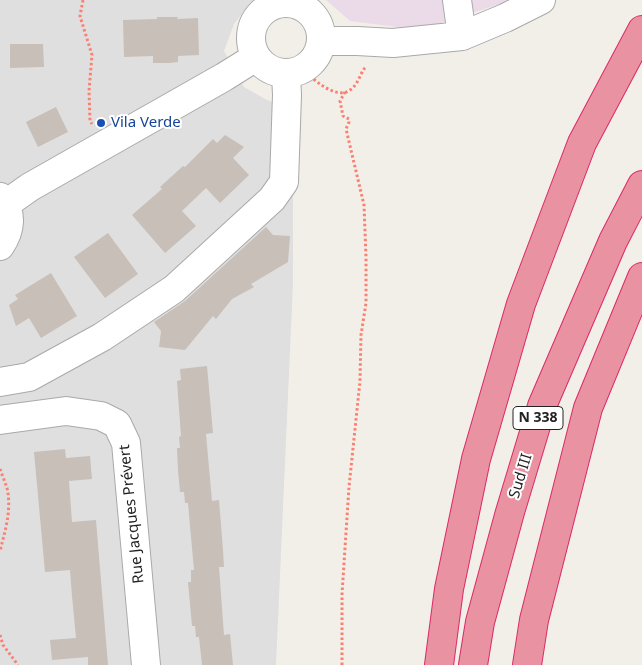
<!DOCTYPE html>
<meta charset="utf-8">
<style>
body{margin:0}
canvas{display:block;background:#f2efe9}
</style>
<canvas width="642" height="665"></canvas>
<script>
const ctx = document.querySelector('canvas').getContext('2d');
ctx.lineJoin = 'round';
function fill(path, color) { ctx.fillStyle = color; ctx.fill(path, 'evenodd'); }
function strokePath(path, color, width, dash) { ctx.strokeStyle = color; ctx.lineWidth = width; ctx.lineCap = dash ? 'butt' : 'round'; ctx.setLineDash(dash || []); ctx.stroke(path); }
function drawText(font, color, halo, rows, align = 'center') {
  ctx.font = font + ' "Noto Sans",sans-serif'; ctx.lineWidth = 4; ctx.setLineDash([]); ctx.textBaseline = 'middle'; ctx.strokeStyle = halo; ctx.fillStyle = color; for (const [text, x, y, turn = 0] of rows) {
    ctx.save(); ctx.translate(x, y); ctx.rotate((+turn || 0) * Math.PI / 180); ctx.textAlign = isNaN(turn) ? turn : align; if (halo) ctx.strokeText(text, 0, 0); ctx.fillText(text, 0, 0); ctx.restore();
  }
}
const residential = new Path2D(`
 M0,0H253L234,24L224,51L244,87L267,100L296,110L293,191V283L276,665H0Z`);
const industrial = new Path2D(`
 M326,0H507L503,3L420,30L350,21Z`);
const building = new Path2D(`
 M157,17H178L177,19L198,18L199,55L178,56V62L170,63H153V56L124,57L123,20L157,19Z
 M10,44H43L44,67L10,68Z
 M56,107L68,132L38,147L26,122Z
 M225,135L244,147L233,158L249,175L220,203L206,188L182,211L196,226L165,253L132,215L162,189L160,187L183,166L185,167L213,139L217,143Z
 M266,227L273,235L290,236L288,262L251,284L254,287L232,299L216,319L213,316L185,350L159,347L161,331L154,322L185,301Z
 M108,233L138,274L105,298L74,257Z
 M51,273L77,316L41,338L29,318L16,326L9,305L18,299L15,295Z
 M207,366L213,433L206,434L212,501L219,500L223,550L224,567H219L224,635L230,634L233,665H202L199,637H196L195,626H192L188,582H191V570H194L190,526L188,503H185L184,492H180L178,470L177,448H180L179,437L181,436L177,381L181,380L180,369Z
 M65,449L66,458L90,456L92,479L69,481L72,522L96,520L108,665H88V657L52,660L50,640L76,638L72,596L70,570L45,572L34,452Z`);
const path = new Path2D(`
 M83,0L80,16L92,55L89,91L90,121L92,124
 M310,76C319,84 338,99 350,90C357,86 360,75 364,69L366,67
 M0,469C2,475 5,482 7,488C12,510 5,531 0,551
 M0,635L3,645L18,665
 M342,665V594L349,487L360,381L361,335L366,303V257L364,205L346,129L349,122V119L343,116L340,101L345,92`);
const minor = new Path2D(`
 M457,0L462,36
 M251 38a35 35 0 1 1 70 0a35 35 0 1 1-70 0Z
 M322,41H357L393,43L462,36L505,18L541,0
 M0,197C13,213 11,230 0,246
 M6,204L30,187L224,77L256,57
 M0,382L29,377L102,337L174,289L272,199L284,182L287,95L286,74
 M0,420L66,411L101,416L117,424L126,443L146,665`);
const highway = new Path2D(`
 M439,665L449,589L476,459L521,304L582,143L642,30
 M473,665L480,622L510,512L542,406L613,241L642,185
 M527,665L534,620L588,408L642,277`);
const markers = [
 [101,123,5,"#1a4fb4"]
];
const shields = [
 [538,418,50]
];
const shieldNames = [
 ["N 338",538,418]
];
const transitNames = [
 ["Vila Verde",111,123]
];
const streetNames = [
 ["Sud III",521,476,-73],
 ["Rue Jacques Prévert",132,514,-96]
];
fill(residential, '#e0dfdf');
fill(industrial, '#ebdbe8');
fill(building, '#c7bfb8');
strokePath(minor, '#a9a9a9', 30);
strokePath(highway, '#dc2a67', 30);
strokePath(path, '#fa8072', 3, [2.5, 2.5]);
strokePath(minor, '#fff', 28);
strokePath(highway, '#e892a2', 28);
for (const [x, y, r, color] of markers) { const dot = new Path2D(); dot.arc(x, y, r, 0, 2 * Math.PI); ctx.fillStyle = color; ctx.fill(dot); strokePath(dot, '#fff', 2); }
for (const [x, y, w] of shields) { const box = new Path2D(); box.roundRect(x - w / 2, y - 11.5, w, 23, 4); ctx.fillStyle = '#fff'; ctx.fill(box); strokePath(box, '#222', 1); }
drawText('bold 14px', '#222', null, shieldNames);
drawText('15px', '#164399', '#fff', transitNames, 'left');
drawText('15px', '#222', '#fff', streetNames);
</script>
